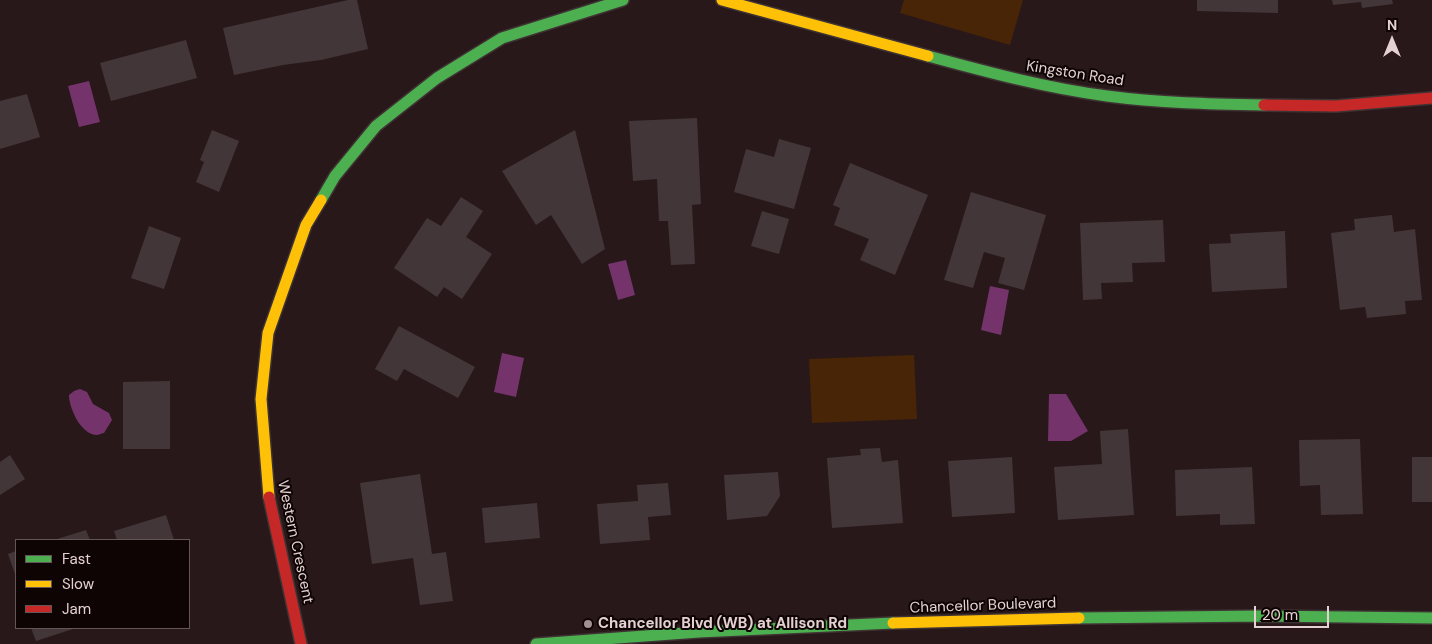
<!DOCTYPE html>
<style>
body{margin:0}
#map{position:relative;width:1432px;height:644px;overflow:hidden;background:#28181a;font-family:"DM Sans",sans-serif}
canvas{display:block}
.legend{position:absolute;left:15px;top:539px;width:175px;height:90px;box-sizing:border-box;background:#0e0404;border:1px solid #645656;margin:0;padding:6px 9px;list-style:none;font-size:15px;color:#e5d1d1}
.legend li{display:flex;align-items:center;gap:10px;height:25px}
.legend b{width:25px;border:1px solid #645656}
.north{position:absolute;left:1367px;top:15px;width:50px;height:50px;-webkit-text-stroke:4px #0e0404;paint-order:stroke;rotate:0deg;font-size:14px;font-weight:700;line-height:20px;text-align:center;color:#e5d1d1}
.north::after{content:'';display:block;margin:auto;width:18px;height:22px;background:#e5d1d1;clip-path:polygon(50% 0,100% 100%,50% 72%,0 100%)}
.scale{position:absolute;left:1254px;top:606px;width:75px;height:22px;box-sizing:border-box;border:2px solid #e5d1d1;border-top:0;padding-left:6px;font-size:15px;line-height:18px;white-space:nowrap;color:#e5d1d1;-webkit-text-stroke:4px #0e0404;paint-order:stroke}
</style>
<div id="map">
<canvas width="1432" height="644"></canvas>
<ul class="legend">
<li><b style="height:6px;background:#4caf50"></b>Fast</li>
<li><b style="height:6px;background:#ffc107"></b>Slow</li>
<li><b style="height:6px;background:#c62828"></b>Jam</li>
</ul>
<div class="north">N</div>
<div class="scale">20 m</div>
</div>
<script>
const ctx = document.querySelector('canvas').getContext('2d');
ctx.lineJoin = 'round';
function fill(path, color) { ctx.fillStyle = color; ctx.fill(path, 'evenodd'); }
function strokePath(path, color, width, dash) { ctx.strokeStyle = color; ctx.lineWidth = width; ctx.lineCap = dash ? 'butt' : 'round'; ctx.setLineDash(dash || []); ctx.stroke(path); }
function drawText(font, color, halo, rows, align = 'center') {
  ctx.font = font + ' "DM Sans",sans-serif'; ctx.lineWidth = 4; ctx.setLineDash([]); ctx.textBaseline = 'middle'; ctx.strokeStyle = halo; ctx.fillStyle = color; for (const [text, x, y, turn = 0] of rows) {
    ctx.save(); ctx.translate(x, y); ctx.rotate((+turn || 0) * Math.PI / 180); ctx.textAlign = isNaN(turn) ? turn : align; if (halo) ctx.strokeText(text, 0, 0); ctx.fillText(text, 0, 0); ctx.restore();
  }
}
const green = new Path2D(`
 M904,0H1023L1010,45L900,13Z
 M914,355L917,419L812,423L809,359Z`);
const water = new Path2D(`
 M89,81L100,122L79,127L68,86Z
 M626,260L635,295L618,300L608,264Z
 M990,286L1009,290L1001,335L981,330Z
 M502,353L524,358L516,397L494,392Z
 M80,389L87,392L93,404L109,413L112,420L104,433C102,433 99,435 97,435C81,435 69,408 69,395L74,391Z
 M1049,394H1066L1088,431L1071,441H1048Z`);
const building = new Path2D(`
 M348,0H357L368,49L321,60L283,65L234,75L223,28Z
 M1197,0H1278V13L1197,11Z
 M1332,0H1392L1393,4L1362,8L1361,2L1333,5Z
 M186,40L197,78L111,101L100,63Z
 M27,94L40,137L0,149V101Z
 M697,118L701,204L692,205L695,264L671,265L668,221H659L657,179L633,181L629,121Z
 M212,130L239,141L219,192L196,182L204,162L200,160Z
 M575,130L605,249L582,264L551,215L536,225L502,171Z
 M779,139L811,148L794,209L734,192L746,149L774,157Z
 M850,163L928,195L895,275L860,260L869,239L834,225L840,208L833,205Z
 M971,192L1046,215L1024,290L998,283L1005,258L984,252L973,288L944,280Z
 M461,197L483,211L466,237L492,254L462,299L444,287L437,297L394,268L427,218L441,226Z
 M762,211L789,219L779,254L751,246Z
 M1392,215L1394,232L1415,229L1422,300L1405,301L1406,314L1367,318L1365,307L1340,310L1331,233L1355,230L1354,219Z
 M1163,220L1165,262L1132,263L1133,282L1101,283L1102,299L1083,300L1080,223Z
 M149,226L181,238L164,289L131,278Z
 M1285,231L1287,288L1212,292L1209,244L1231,243L1230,234Z
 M399,326L475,367L458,398L404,369L397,381L375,369Z
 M170,381V449H123V382Z
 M1128,429L1134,515L1058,520L1054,467L1102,464L1100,431Z
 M1360,439L1363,514L1321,515L1320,485L1300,486L1299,440Z
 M880,448L882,462L898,460L903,523L832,528L827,458L861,455L860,449Z
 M10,455L25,479L0,495V462Z
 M1012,457L1015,513L952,517L948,461Z
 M1412,457H1432V502H1412Z
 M1252,467L1255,524L1220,525V514L1176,516L1175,470Z
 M778,472L780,496L767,516L727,520L724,475Z
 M420,474L432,554L446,552L453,601L420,605L413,558L372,564L360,483Z
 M668,483L671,515L648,517L650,540L600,544L597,504L638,501L637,485Z
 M537,503L540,538L485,543L482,508Z
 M166,515L174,540H117L114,531Z
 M86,530L90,540H54Z
 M16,551V577L8,554Z
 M31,628H76L36,641Z`);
const fast = new Path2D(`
 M928,56C987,72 1046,88 1107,96C1159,103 1212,104 1264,105
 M321,200L335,176L376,126L437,78L502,38L623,0
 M1079,618L1260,616L1432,618
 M536,644L699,632L893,623`);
const slow = new Path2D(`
 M722,0L928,56
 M269,497L261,399L268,333L306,225L321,200
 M893,623L1079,618`);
const jam = new Path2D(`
 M1264,105L1336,106L1432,98
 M269,497L301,644`);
const markers = [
 [588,624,5,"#a39091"]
];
const streetNames = [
 ["Kingston Road",1075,74,9],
 ["Western Crescent",295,542,78],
 ["Chancellor Boulevard",983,606,-2]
];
const poiNames = [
 ["Chancellor Blvd (WB) at Allison Rd",598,624]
];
fill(green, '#482507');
fill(water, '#74336b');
fill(building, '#433639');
strokePath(fast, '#3f3233', 14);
strokePath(slow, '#3f3233', 14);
strokePath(jam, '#3f3233', 14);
strokePath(fast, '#4caf50', 11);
strokePath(slow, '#ffc107', 11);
strokePath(jam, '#c62828', 11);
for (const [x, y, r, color] of markers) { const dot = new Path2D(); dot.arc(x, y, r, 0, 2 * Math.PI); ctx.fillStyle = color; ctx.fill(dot); strokePath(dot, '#0e0404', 2); }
drawText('15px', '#e5d1d1', '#0e0404', streetNames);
drawText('bold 15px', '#e5d1d1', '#0e0404', poiNames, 'left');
</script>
